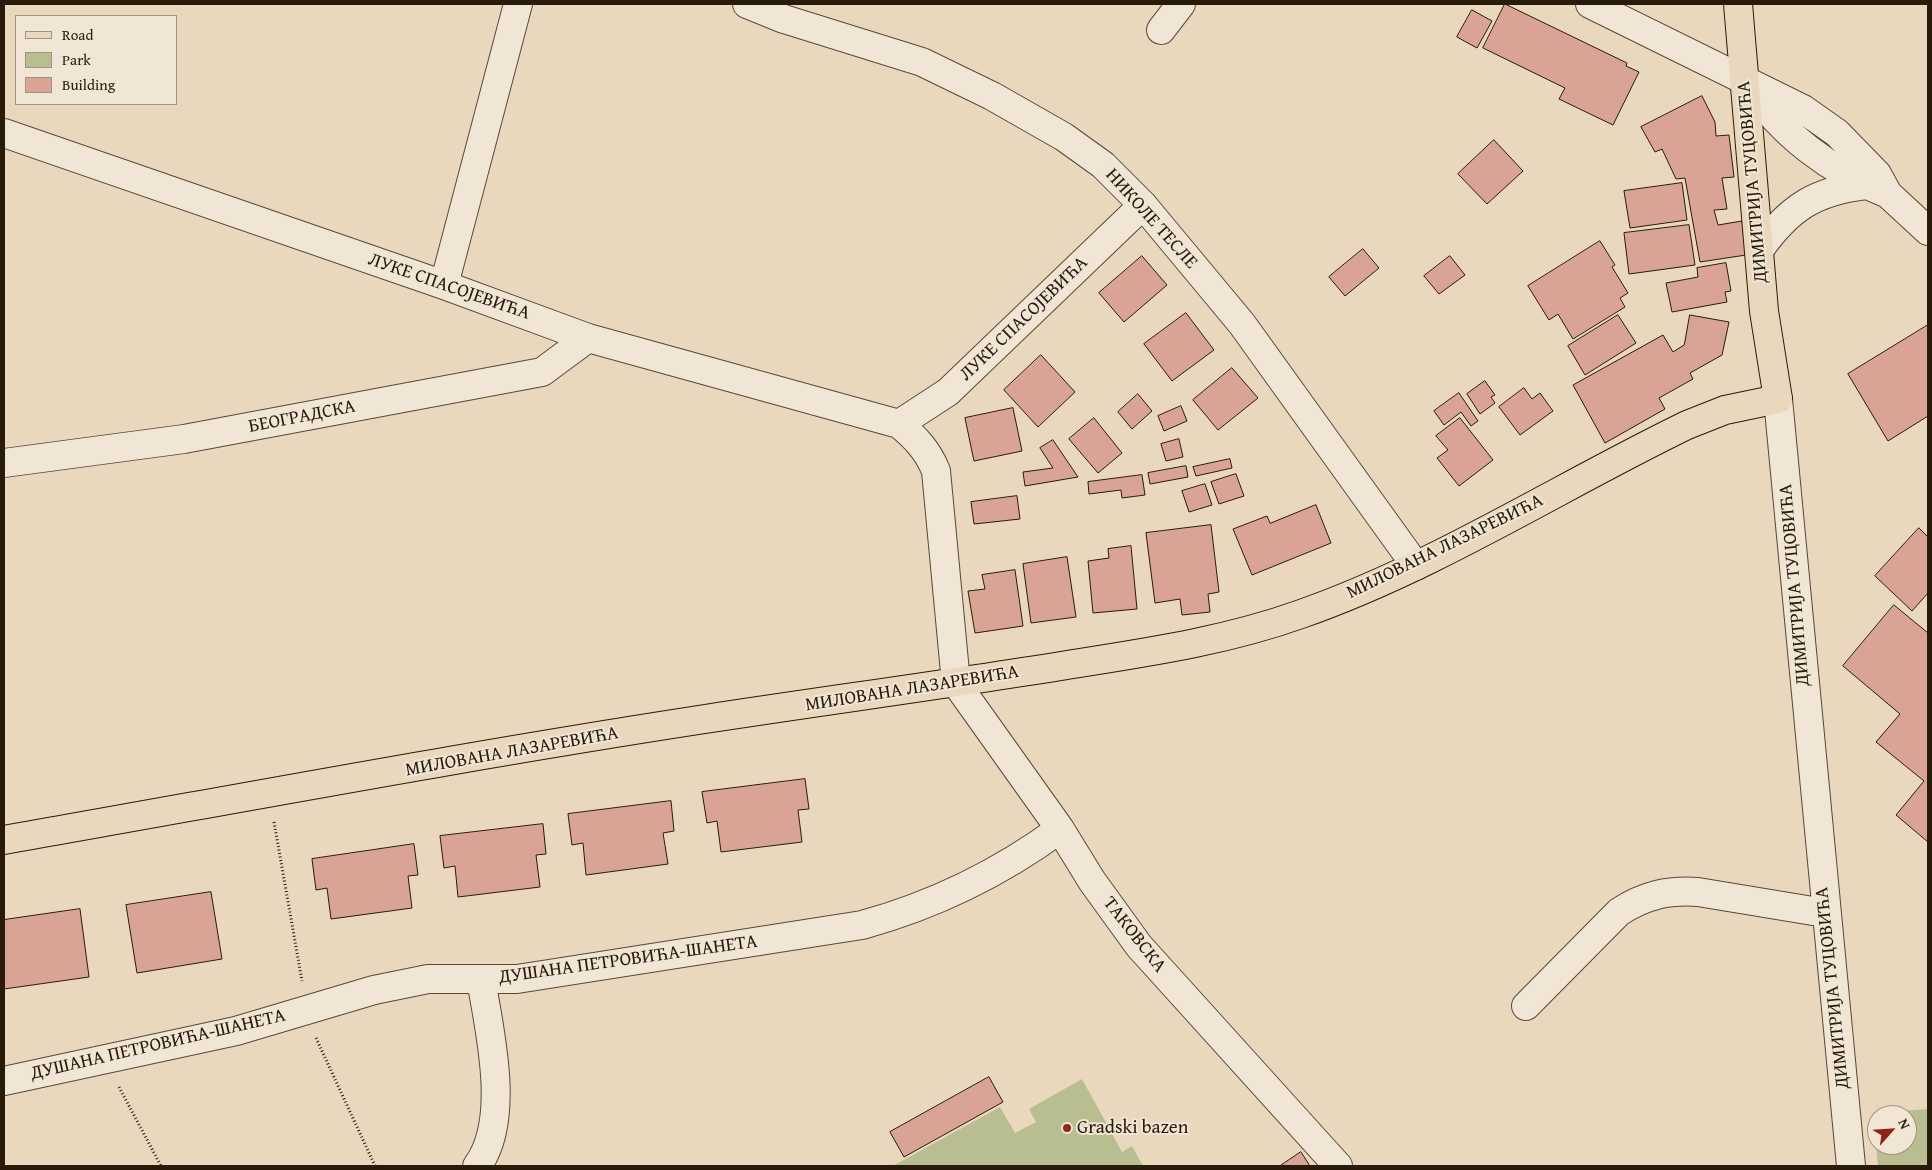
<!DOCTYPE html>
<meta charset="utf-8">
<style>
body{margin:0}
#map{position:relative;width:1932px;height:1170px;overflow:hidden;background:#e9d7be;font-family:"Gentium Book Plus",serif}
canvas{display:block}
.frame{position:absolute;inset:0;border:5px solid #281b09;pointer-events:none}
.legend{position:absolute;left:15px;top:15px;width:162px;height:90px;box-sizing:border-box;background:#f1e5d5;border:1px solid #a19483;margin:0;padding:6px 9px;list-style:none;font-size:15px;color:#281b09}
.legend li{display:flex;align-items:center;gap:10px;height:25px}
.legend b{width:25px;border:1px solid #a19483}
.north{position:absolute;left:1867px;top:1105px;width:50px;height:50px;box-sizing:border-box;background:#f1e5d5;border:1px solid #a19483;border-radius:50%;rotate:64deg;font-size:14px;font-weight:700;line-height:20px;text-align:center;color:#281b09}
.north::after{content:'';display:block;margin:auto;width:18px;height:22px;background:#8f2418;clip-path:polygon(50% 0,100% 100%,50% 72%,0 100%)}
</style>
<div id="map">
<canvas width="1932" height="1170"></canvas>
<div class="frame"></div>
<ul class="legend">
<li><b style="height:6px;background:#e9d7be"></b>Road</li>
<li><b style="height:14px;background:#b9be90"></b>Park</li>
<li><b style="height:14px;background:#d9a496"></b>Building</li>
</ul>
<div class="north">N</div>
</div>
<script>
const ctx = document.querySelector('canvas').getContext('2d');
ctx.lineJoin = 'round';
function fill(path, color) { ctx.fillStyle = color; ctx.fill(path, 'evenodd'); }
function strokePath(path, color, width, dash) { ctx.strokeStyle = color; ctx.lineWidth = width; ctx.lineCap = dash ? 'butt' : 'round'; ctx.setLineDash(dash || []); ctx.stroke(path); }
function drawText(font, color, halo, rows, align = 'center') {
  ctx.font = font + ' "Gentium Book Plus",serif'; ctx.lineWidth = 4; ctx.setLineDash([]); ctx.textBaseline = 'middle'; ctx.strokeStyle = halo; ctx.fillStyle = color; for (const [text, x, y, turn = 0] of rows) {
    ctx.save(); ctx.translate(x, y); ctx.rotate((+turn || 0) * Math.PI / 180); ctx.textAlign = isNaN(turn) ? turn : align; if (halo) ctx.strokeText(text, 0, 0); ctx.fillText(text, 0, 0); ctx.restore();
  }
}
const green = new Path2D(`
 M1082,1079L1122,1152L1132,1146L1143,1166H893L1000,1107L1015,1133L1036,1122L1029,1109Z
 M1928,1109V1166H1878L1873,1113ZM1877,1115H1907V1145H1877Z`);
const building = new Path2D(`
 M1505,4L1627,63L1626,66L1639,72L1613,125L1559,99L1565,88L1483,48Z
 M1472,10L1492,21L1477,48L1457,37Z
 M1702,96L1715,122L1716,136L1729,135L1734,177L1722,178L1727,209L1714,210L1718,225L1742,221L1746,255L1700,262L1685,178L1676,179L1662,149L1655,152L1641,127Z
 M1494,140L1523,171L1487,204L1458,174Z
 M1682,183L1687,220L1630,228L1624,191Z
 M1689,225L1695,265L1629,274L1624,233Z
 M1600,241L1615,265L1612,267L1628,293L1620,298L1625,307L1573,339L1558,314L1549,320L1528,286Z
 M1363,249L1379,268L1345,296L1329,277Z
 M1142,256L1167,285L1124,322L1099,293Z
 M1450,256L1465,275L1439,294L1424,276Z
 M1726,263L1731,291L1725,292L1727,302L1672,312L1666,283L1698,277L1697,268Z
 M1186,313L1214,350L1172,381L1144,344Z
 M1618,315L1636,343L1585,375L1568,346Z
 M1690,315L1729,322L1722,355L1690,373L1693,379L1659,398L1665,409L1605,443L1573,385L1663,335L1673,352L1684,345Z
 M1928,325V416L1888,441L1848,374Z
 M1041,355L1075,392L1038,427L1004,390Z
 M1232,368L1258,398L1218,430L1193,400Z
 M1485,381L1495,395L1491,397L1495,403L1480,414L1467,394Z
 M1524,388L1532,399L1540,393L1553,411L1520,435L1499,407Z
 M1459,393L1478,421L1471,426L1461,412L1444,425L1434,411Z
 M1138,394L1152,411L1132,429L1118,412Z
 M1181,406L1187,421L1164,431L1158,416Z
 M1013,408L1022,451L974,461L965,418Z
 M1094,418L1122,453L1098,473L1069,439Z
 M1460,418L1493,460L1459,486L1437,458L1448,450L1436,436Z
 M1179,439L1183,457L1166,461L1161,444Z
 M1053,440L1078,477L1025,486L1023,472L1053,468L1040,448Z
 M1230,459L1232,468L1196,476L1193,467Z
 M1186,466L1188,477L1150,484L1148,473Z
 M1236,474L1244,496L1219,504L1211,482Z
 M1142,475L1145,495L1122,498L1121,490L1089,494L1088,482Z
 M1205,484L1212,505L1189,512L1182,491Z
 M1017,496L1020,519L974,524L971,502Z
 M1316,505L1331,543L1252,575L1233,529L1267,516L1270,523Z
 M1211,525L1219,592L1208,594L1210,612L1182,615L1180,599L1155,603L1146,533Z
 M1919,528L1928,537V593L1912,611L1875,576Z
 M1131,546L1137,609L1093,613L1088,561L1109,558L1108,549Z
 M1067,557L1076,617L1031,623L1023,564Z
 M1015,570L1023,626L975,633L968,591L985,589L982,575Z
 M1894,605L1928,633V842L1896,815L1924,781L1876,742L1900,714L1843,666Z
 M805,779L809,809L798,810L802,842L721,852L717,821L707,823L702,792Z
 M671,801L674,831L663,833L668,864L586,875L583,843L572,845L568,814Z
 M543,824L546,854L536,855L540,887L458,897L455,866L444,868L440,836Z
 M414,844L418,875L408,876L412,908L331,919L327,888L316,890L312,859Z
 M211,892L222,959L137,973L126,905Z
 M80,909L89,977L4,989V920Z
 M989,1077L1003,1102L904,1157L890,1132Z
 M1301,1152L1310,1166H1280Z`);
const path = new Path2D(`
 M274,822L302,981
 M316,1038L375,1166
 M119,1087L161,1166`);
const minor = new Path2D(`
 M747,4L784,19L922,62L992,96L1064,137L1103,165L1143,205L1242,324L1416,566
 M1590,4L1803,109L1837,133L1877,174L1888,194L1928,231
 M1161,30L1181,4
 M1747,82C1780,134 1831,172 1888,194
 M4,133L444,285L588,338L899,424
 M1143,205L948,392L899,424C916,438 928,451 936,471L956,683L1060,829L1092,881L1139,946L1338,1166
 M1760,249C1789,208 1815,191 1866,185
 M444,285L518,4
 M1778,399L1851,1166
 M4,463L184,439L542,372L588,338
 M1526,1006L1619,912C1645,895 1668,890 1698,892L1825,913
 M4,1081L236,1031L374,990L428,979H517L862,925C935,905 1000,873 1060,829
 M477,1166C511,1121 490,1032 481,980`);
const major = new Path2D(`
 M4,840C237,799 470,755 705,719C823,701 942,685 1061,666C1142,653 1223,642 1301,614C1435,567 1559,487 1687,425L1725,410L1778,399L1764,311L1738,4`);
const markers = [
 [1067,1128,5,"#8f2418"]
];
const streetNames = [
 ["ДИМИТРИЈА ТУЦОВИЋА",1753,182,-95],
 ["НИКОЛЕ ТЕСЛЕ",1151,219,48],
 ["ЛУКЕ СПАСОЈЕВИЋА",449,287,19],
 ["ЛУКЕ СПАСОЈЕВИЋА",1024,319,-44],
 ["БЕОГРАДСКА",302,417,-11],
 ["МИЛОВАНА ЛАЗАРЕВИЋА",1445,547,-26],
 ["ДИМИТРИЈА ТУЦОВИЋА",1795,585,-95],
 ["МИЛОВАНА ЛАЗАРЕВИЋА",912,689,-9],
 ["МИЛОВАНА ЛАЗАРЕВИЋА",512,752,-10],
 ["ТАКОВСКА",1134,935,52],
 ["ДУШАНА ПЕТРОВИЋА-ШАНЕТА",628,960,-8],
 ["ДИМИТРИЈА ТУЦОВИЋА",1833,988,-96],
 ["ДУШАНА ПЕТРОВИЋА-ШАНЕТА",158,1045,-13]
];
const poiNames = [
 ["Gradski bazen",1077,1128]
];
fill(green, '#b9be90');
fill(building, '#d9a496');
strokePath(building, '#281b09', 1);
strokePath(minor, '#584a36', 30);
strokePath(major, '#281b09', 30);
strokePath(path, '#281b09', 3, [1, 2.5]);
strokePath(minor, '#f1e5d5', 28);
strokePath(major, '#e9d7be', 28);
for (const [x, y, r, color] of markers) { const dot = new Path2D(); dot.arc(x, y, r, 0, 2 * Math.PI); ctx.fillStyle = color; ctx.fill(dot); strokePath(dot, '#f1e5d5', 2); }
drawText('19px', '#281b09', '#f1e5d5', streetNames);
drawText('19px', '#281b09', '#f1e5d5', poiNames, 'left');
</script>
